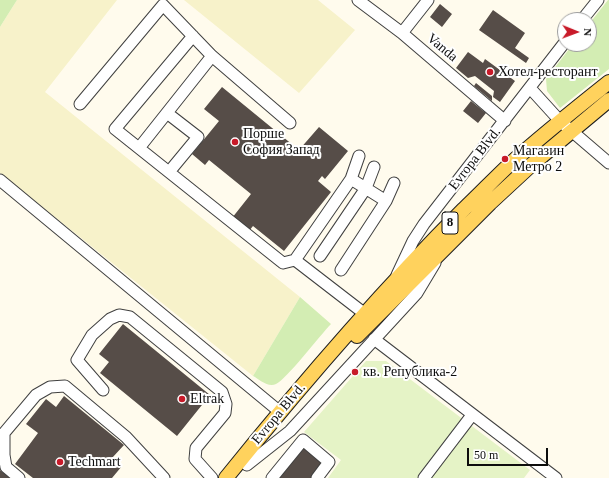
<!DOCTYPE html>
<meta charset="utf-8">
<style>
body{margin:0}
#map{position:relative;width:609px;height:478px;overflow:hidden;background:#fffbed;font-family:"Times New Roman",serif}
canvas{display:block}
.north{position:absolute;left:557px;top:12px;width:40px;height:40px;box-sizing:border-box;background:#fff;border:1px solid #9e9e9e;border-radius:50%;rotate:91deg;font-size:11px;font-weight:700;line-height:16px;text-align:center;color:#0d0d0d}
.north::after{content:'';display:block;margin:auto;width:14px;height:18px;background:#c81a29;clip-path:polygon(50% 0,100% 100%,50% 72%,0 100%)}
.scale{position:absolute;left:467px;top:448px;width:81px;height:18px;box-sizing:border-box;border:2px solid #0d0d0d;border-top:0;padding-left:5px;font-size:12px;line-height:14px;white-space:nowrap;color:#0d0d0d;-webkit-text-stroke:3px #fff;paint-order:stroke}
</style>
<div id="map">
<canvas width="609" height="478"></canvas>
<div class="north">N</div>
<div class="scale">50 m</div>
</div>
<script>
const ctx = document.querySelector('canvas').getContext('2d');
ctx.lineJoin = 'round';
function fill(path, color) { ctx.fillStyle = color; ctx.fill(path, 'evenodd'); }
function strokePath(path, color, width, dash) { ctx.strokeStyle = color; ctx.lineWidth = width; ctx.lineCap = dash ? 'butt' : 'round'; ctx.setLineDash(dash || []); ctx.stroke(path); }
function drawText(font, color, halo, rows, align = 'center') {
  ctx.font = font + ' "Times New Roman",serif'; ctx.lineWidth = 4; ctx.setLineDash([]); ctx.textBaseline = 'middle'; ctx.strokeStyle = halo; ctx.fillStyle = color; for (const [text, x, y, turn = 0] of rows) {
    ctx.save(); ctx.translate(x, y); ctx.rotate((+turn || 0) * Math.PI / 180); ctx.textAlign = isNaN(turn) ? turn : align; if (halo) ctx.strokeText(text, 0, 0); ctx.fillText(text, 0, 0); ctx.restore();
  }
}
const farmland = new Path2D(`
 M17,0H117L45,92L300,297L253,376L0,173V27Z
 M184,0H318L355,30L299,93Z`);
const green = new Path2D(`
 M0,0H17L0,27Z
 M608,0H609V69L560,108L547,91L546,79L573,44H589V24Z
 M300,297L331,324C321,334 286,380 276,384C268,388 259,379 253,376Z`);
const pitch = new Path2D(`
 M366,361H386L530,470L524,478H328L341,460L304,432Z`);
const building = new Path2D(`
 M440,4L452,14L442,27L430,17Z
 M493,10L525,33L515,48L529,58L526,63L479,30Z
 M468,52L483,63L485,59L515,81L500,102L493,97L494,91L475,76L468,78L456,68Z
 M476,83L492,96V101L474,86Z
 M222,87L299,150L319,127L348,151L325,179L322,176L318,181L331,192L284,251L253,226L249,231L232,218L251,194L209,160L205,165L192,154L219,121L204,109Z
 M471,101L486,113L478,123L463,111Z
 M123,324L210,395L177,436L100,373L109,362L99,354Z
 M64,396L124,445L112,458L122,466L112,478H33L15,464L38,433L26,424L46,399L56,407Z
 M304,448L323,464L311,478H279Z
 M0,470L10,478H0Z`);
const minor = new Path2D(`
 M358,0L402,33L505,121
 M582,20L598,0
 M402,33L428,0
 M193,36L115,129L283,263L295,260L365,314
 M530,88L560,121L609,163
 M80,104L163,5L212,56L290,123
 M167,113L198,137L169,172
 M139,148L212,56
 M351,179L359,156
 M0,180L280,412
 M386,201L394,183
 M320,256L366,188L374,167
 M295,260L351,179L386,201L341,270
 M397,275L413,241L424,224L565,42
 M374,339L556,478
 M103,390L77,360L92,335L110,319L119,315L130,317L222,392L226,404L225,413L196,448L195,459L212,478
 M247,465L290,431L417,293L435,263
 M19,478L6,467L4,455V433L36,395L50,387L65,386L126,437L164,478
 M272,478L303,440L329,462L317,478
 M424,478L472,415`);
const major = new Path2D(`
 M357,336L490,203L530,166L609,100
 M226,478C301,385 379,294 464,209C479,195 494,179 509,165C541,136 575,109 609,82`);
const markers = [
 [490,72,4,"#c81a29"],
 [235,142,4,"#c81a29"],
 [505,159,4,"#c81a29"],
 [355,372,4,"#c81a29"],
 [182,399,4,"#c81a29"],
 [60,462,4,"#c81a29"]
];
const shields = [
 [450,223,16]
];
const shieldNames = [
 ["8",450,223]
];
const streetNames = [
 ["Vanda",442,48,40],
 ["Evropa Blvd.",475,159,-52],
 ["Evropa Blvd.",279,414,-50]
];
const poiNames = [
 ["Хотел-ресторант",498,72],
 ["Порше",243,134],
 ["София Запад",243,150],
 ["Магазин",513,151],
 ["Метро 2",513,167],
 ["кв. Република-2",363,372],
 ["Eltrak",190,399],
 ["Techmart",68,462]
];
fill(farmland, '#f7f2ca');
fill(green, '#d3edb3');
fill(pitch, '#e5f3c6');
fill(building, '#564d48');
strokePath(minor, '#404040', 13);
strokePath(major, '#1e1e1e', 16);
strokePath(minor, '#fff', 11);
strokePath(major, '#ffd25d', 14);
for (const [x, y, r, color] of markers) { const dot = new Path2D(); dot.arc(x, y, r, 0, 2 * Math.PI); ctx.fillStyle = color; ctx.fill(dot); strokePath(dot, '#fff', 1.5); }
for (const [x, y, w] of shields) { const box = new Path2D(); box.roundRect(x - w / 2, y - 11, w, 22, 3); ctx.fillStyle = '#fff'; ctx.fill(box); strokePath(box, '#0d0d0d', 1); }
drawText('bold 13px', '#0d0d0d', null, shieldNames);
drawText('14px', '#0d0d0d', '#fff', streetNames);
drawText('14px', '#0d0d0d', '#fff', poiNames, 'left');
</script>
